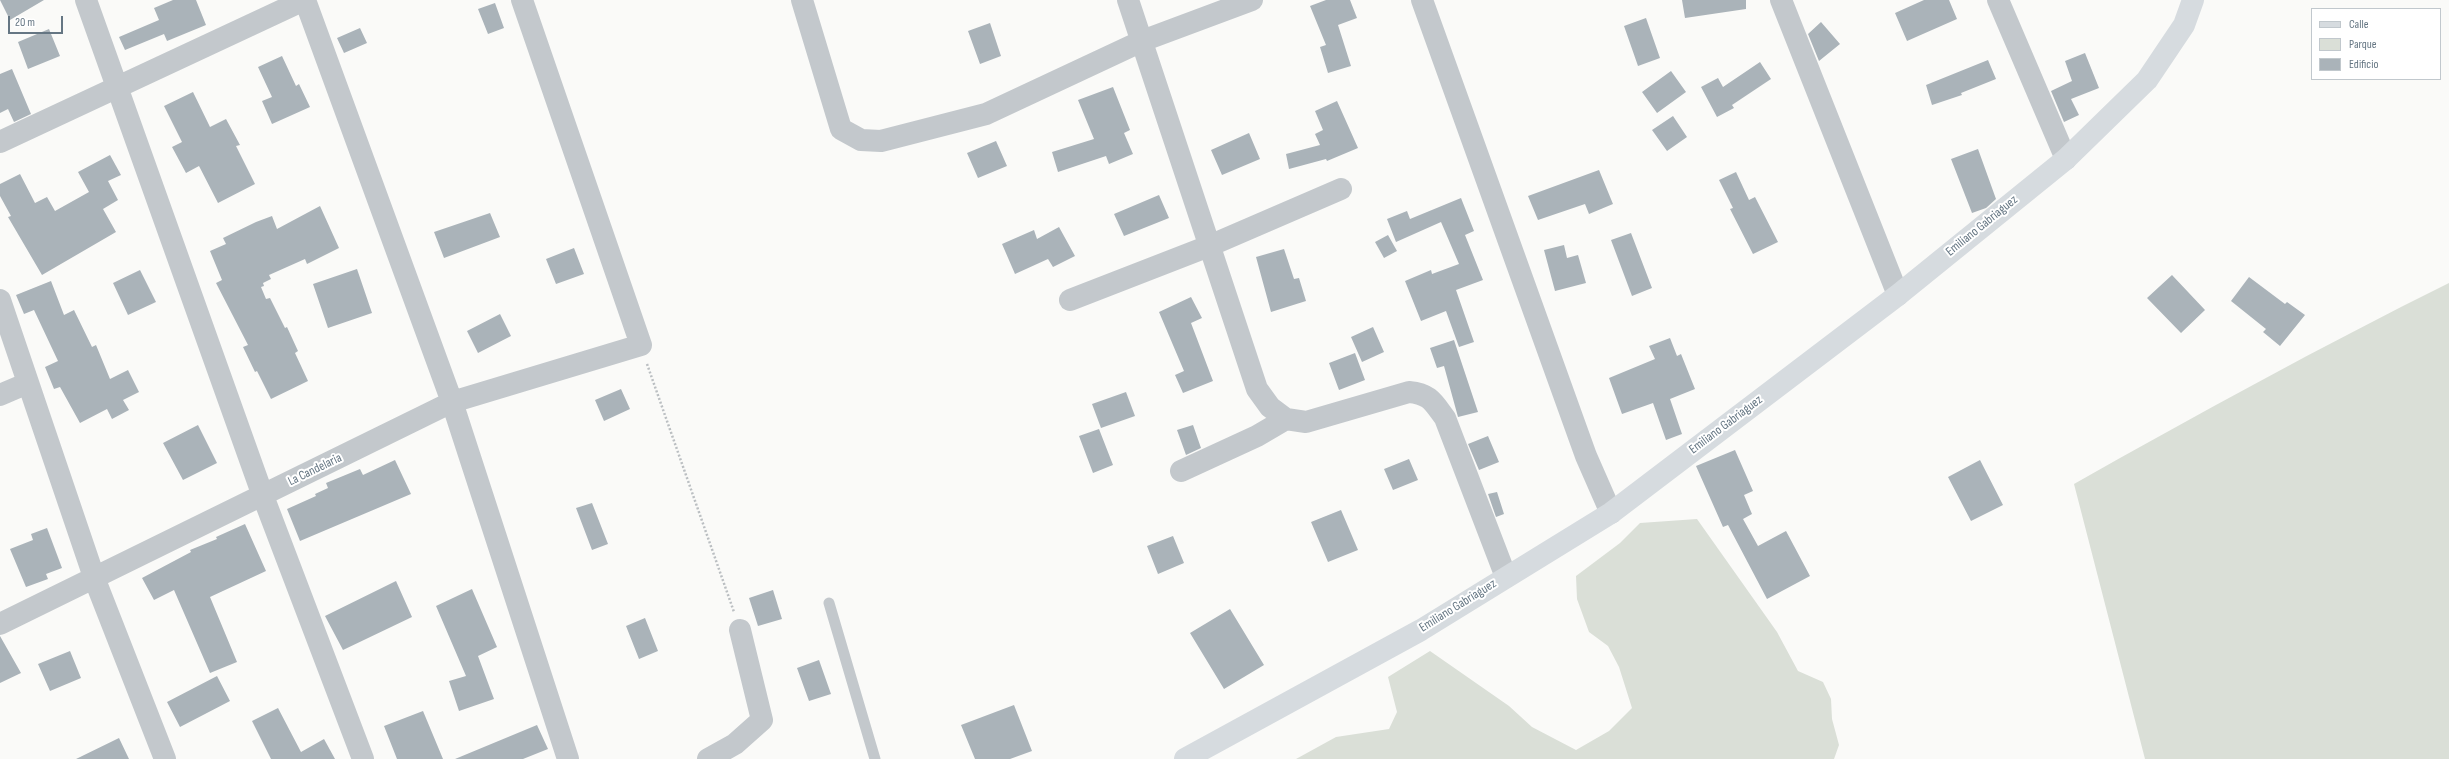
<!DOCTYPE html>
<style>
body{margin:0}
#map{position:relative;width:2449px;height:759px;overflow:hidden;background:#fafaf8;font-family:"Sofia Sans Condensed",sans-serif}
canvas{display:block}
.legend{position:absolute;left:2311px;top:8px;width:130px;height:72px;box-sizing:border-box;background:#fff;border:1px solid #c1c8cd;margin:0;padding:5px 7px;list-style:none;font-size:12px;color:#657683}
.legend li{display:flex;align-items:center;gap:8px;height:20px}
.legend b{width:20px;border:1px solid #c1c8cd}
.scale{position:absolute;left:8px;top:16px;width:55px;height:18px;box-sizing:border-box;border:2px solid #657683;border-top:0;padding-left:5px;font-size:12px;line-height:14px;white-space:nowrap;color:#657683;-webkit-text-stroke:3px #fff;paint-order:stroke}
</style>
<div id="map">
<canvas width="2449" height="759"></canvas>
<ul class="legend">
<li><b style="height:5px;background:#d6dbdf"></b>Calle</li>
<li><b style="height:11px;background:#dadfd7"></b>Parque</li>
<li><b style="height:11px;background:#aab3b9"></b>Edificio</li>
</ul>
<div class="scale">20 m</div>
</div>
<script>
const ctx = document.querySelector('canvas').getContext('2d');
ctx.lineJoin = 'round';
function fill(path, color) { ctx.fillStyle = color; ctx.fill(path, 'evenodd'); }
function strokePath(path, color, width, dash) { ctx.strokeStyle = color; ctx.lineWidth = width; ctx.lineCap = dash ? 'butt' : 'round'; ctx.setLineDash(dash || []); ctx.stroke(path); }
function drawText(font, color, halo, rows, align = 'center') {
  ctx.font = font + ' "Sofia Sans Condensed",sans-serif'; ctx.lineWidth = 4; ctx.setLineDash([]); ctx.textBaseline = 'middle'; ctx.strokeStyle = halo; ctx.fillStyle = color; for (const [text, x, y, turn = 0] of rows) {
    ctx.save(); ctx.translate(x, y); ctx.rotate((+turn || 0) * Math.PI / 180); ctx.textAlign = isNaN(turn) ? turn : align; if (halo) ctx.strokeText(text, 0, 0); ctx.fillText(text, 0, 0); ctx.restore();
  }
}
const green = new Path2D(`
 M2449,283V759H2145L2074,484C2198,414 2322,346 2449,283Z
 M1697,519L1777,632L1798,671L1823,682L1831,699L1832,719L1839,745L1834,759H1296L1336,737L1389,729L1397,712L1388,677L1430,651L1509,706L1532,727L1576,750L1609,731L1632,708L1619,667L1608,646L1589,632L1577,599L1576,576L1620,543L1640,523Z`);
const building = new Path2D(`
 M0,0H44L10,20Z
 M173,0H196L206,25L167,41L164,34L125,50L119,37L159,20L154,8Z
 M1326,0H1350L1357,18L1338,25L1351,66L1328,73L1320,47L1326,45L1310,6Z
 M1682,0H1746V9L1685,18Z
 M1924,0H1949L1957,19L1907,41L1895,13Z
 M495,3L504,28L488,34L478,9Z
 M1646,18L1660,58L1638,66L1624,26Z
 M1821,22L1840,44L1819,61L1808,34Z
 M990,23L1001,56L980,64L968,31Z
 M360,28L367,43L344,53L337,38Z
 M49,29L60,56L28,69L18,42Z
 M2085,53L2099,88L2071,99L2079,115L2064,122L2051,91L2072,81L2065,61Z
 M282,56L296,86L299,84L310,107L272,124L262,101L272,97L258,67Z
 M1988,60L1996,79L1961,93L1962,95L1932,105L1926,85Z
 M1760,62L1771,79L1732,105L1734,108L1717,117L1701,87L1718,78L1723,87Z
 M12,69L31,114L14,122L8,109L0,113V74Z
 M1671,71L1686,92L1657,113L1642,92Z
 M1113,87L1130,130L1124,133L1133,154L1109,164L1106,156L1058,172L1052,152L1094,139L1078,100Z
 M193,92L210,127L226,119L240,145L236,146L255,184L218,203L199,166L186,173L172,147L182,142L164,106Z
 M1337,101L1358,148L1327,161L1326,159L1289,169L1286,154L1320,145L1315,134L1323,130L1315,111Z
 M1673,116L1687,137L1667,151L1652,130Z
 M1249,133L1260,159L1222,175L1211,150Z
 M996,141L1007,166L978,178L967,153Z
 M1978,149L1996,199L1986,208L1972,213L1951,159Z
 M110,155L121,175L108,181L118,200L103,209L116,232L42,275L8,217L11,216L0,196V184L20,174L35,203L47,197L55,211L89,192L78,172Z
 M1599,170L1613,204L1589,214L1585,204L1538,220L1528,196Z
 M1736,172L1749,200L1755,197L1778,242L1753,254L1730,209L1733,208L1719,180Z
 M1159,195L1169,218L1124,236L1114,214Z
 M1461,198L1474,231L1465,235L1483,280L1456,290L1474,342L1459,347L1446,311L1421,321L1405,281L1431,270L1432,274L1459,264L1441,222L1396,242L1387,219L1407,211L1410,219Z
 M320,206L339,248L307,264L305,259L269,275L271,279L263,283L264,286L261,287L266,299L270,298L285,328L287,327L298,351L295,353L308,381L271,399L257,371L255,372L243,347L248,345L216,283L222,280L210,251L226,244L223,238L256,222L272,216L277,229Z
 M490,213L500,237L444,258L434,232Z
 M1059,227L1075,256L1053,267L1048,259L1015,274L1002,244L1034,230L1037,239Z
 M1631,233L1652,288L1632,296L1611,240Z
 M1388,235L1397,251L1384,258L1375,242Z
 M1564,245L1567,258L1578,255L1586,283L1555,291L1544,250Z
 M574,248L584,274L556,284L546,259Z
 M1284,249L1294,279L1299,278L1306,301L1271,312L1256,257Z
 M357,269L372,313L328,328L313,284Z
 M140,270L156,302L128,315L113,283Z
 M2172,275L2205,310L2181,333L2147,298Z
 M2249,277L2285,304L2287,302L2305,315L2280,346L2263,332L2266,329L2231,301Z
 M51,281L64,315L74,310L92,347L96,345L110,379L128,370L139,392L123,400L129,410L112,419L107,409L80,423L60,387L54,389L45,367L58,361L34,310L24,314L16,295Z
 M1191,297L1202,318L1191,323L1213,381L1183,393L1175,375L1184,371L1159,312Z
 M500,314L511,336L478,353L467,331Z
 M1373,327L1384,352L1362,362L1351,337Z
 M1670,338L1677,356L1681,354L1695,389L1670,399L1682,434L1666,440L1653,403L1622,414L1609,378L1655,359L1649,346Z
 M1454,340L1478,412L1458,417L1444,366L1437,368L1430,348Z
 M1355,353L1365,380L1339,390L1329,363Z
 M621,389L630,409L604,421L595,400Z
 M1126,392L1135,416L1101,428L1092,404Z
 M198,425L217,463L183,480L163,443Z
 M1193,425L1201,448L1186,455L1177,430Z
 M1099,429L1113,465L1093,473L1079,436Z
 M1488,436L1499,462L1479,470L1468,444Z
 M1735,450L1753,491L1744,495L1752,514L1743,519L1758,546L1786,531L1810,576L1767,599L1728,525L1723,527L1696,466Z
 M1409,459L1418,480L1393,490L1384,469Z
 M395,460L411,494L300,541L287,509L316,496L315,494L328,488L326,483L360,469L363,475Z
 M1980,460L2003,505L1971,521L1948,477Z
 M1497,492L1504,514L1496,517L1488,494Z
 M592,503L608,544L592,550L576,508Z
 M1341,510L1358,550L1328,562L1311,522Z
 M245,524L266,571L210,597L237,662L210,673L174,590L154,600L142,578L191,552L190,550L217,539L216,537Z
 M47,528L62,568L46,574L48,579L26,587L10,549L33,540L31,534Z
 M1173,536L1184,563L1158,574L1147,546Z
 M396,581L412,617L343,650L325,616Z
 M472,589L497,647L478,656L494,699L459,711L449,681L466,676L436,606Z
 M773,590L782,619L758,626L749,598Z
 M1230,609L1264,665L1224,689L1190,633Z
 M645,618L658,651L639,659L626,626Z
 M0,636L21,673L0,683Z
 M70,651L81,678L50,691L38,664Z
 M819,660L831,694L809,701L797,668Z
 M217,676L230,701L180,727L167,702Z
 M1014,705L1032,751L1010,759H975L961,725Z
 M278,708L301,752L324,739L335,759H271L252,721Z
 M423,711L443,759H397L384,726Z
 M537,725L548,749L523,759H455Z
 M119,738L129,759H76Z`);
const path = new Path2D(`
 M647,364L734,612`);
const lane = new Path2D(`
 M829,603L875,759`);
const street = new Path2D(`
 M86,0L263,496L363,759
 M305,0L452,402L568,759
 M802,0L841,129L861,140L881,141L986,114L1142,41L1252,0
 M1128,0L1257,389L1270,407L1286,419L1306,422L1409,392C1430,394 1433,402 1445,418L1506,577
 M1422,0L1586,456L1611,513
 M1781,0L1898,295
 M1998,0L2066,159
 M0,142L304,0
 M0,300L95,580L165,759
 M1070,300L1209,246L1341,189
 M0,395L28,383
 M1181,471L1257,436L1286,419
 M0,624L452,402L641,345L522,0
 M708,759L735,744L762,720L740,630`);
const secondary = new Path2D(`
 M1185,759L1421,630L1611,513L1898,295L2066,159L2147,80L2184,25L2193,0`);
const streetNames = [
 ["Emiliano Gabriaguez",1982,226,-39],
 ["Emiliano Gabriaguez",1726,425,-37],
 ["La Candelaria",315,470,-26],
 ["Emiliano Gabriaguez",1458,606,-32]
];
fill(green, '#dadfd7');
fill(building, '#aab3b9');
strokePath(path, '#bbbfc2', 2.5, [2, 2]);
strokePath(lane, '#c3c8cc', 11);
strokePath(street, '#c3c8cc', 22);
strokePath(secondary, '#d6dbdf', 22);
drawText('13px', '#657683', '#fff', streetNames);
</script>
